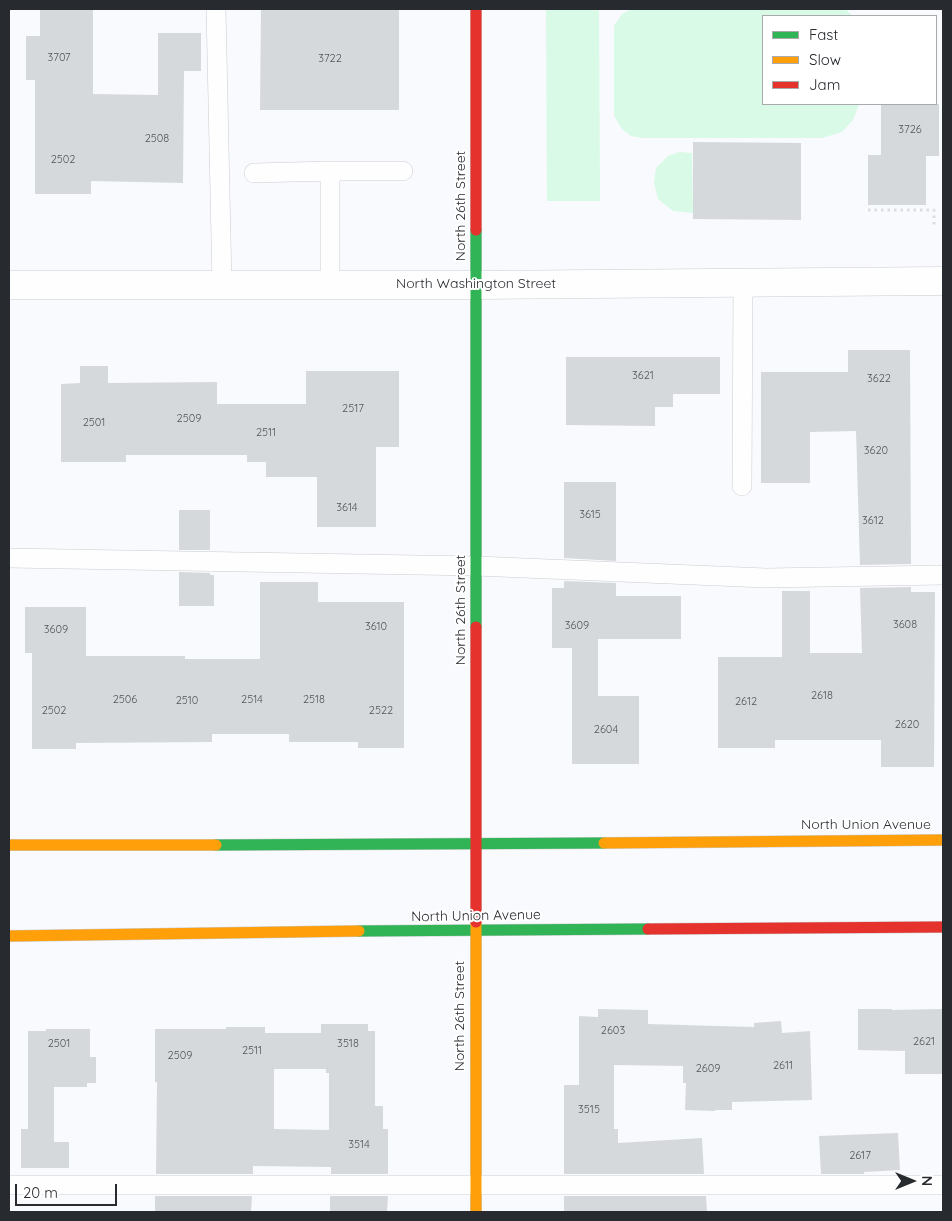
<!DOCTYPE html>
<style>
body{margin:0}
#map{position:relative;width:952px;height:1221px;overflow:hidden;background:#f8fafd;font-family:Quicksand,sans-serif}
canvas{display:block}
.frame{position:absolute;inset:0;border:10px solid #272a2e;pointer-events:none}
.legend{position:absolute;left:762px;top:15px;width:175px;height:90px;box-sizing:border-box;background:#fff;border:1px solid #a9aaab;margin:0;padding:6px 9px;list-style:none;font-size:15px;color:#272a2e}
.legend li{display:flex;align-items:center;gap:10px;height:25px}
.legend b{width:25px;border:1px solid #a9aaab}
.north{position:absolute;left:887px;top:1156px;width:50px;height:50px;-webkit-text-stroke:4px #fff;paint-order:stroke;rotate:90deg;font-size:14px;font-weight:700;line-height:20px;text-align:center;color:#272a2e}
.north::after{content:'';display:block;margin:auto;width:18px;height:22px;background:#272a2e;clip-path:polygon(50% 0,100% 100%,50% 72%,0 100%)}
.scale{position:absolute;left:15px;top:1184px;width:102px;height:22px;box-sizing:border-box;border:2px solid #272a2e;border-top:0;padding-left:6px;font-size:15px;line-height:18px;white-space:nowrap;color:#272a2e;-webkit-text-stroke:4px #fff;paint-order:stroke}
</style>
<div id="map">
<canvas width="952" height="1221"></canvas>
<div class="frame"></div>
<ul class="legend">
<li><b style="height:6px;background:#30b455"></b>Fast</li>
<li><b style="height:6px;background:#ff9f0a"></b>Slow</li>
<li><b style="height:6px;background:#e5322d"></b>Jam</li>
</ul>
<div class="north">N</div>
<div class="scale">20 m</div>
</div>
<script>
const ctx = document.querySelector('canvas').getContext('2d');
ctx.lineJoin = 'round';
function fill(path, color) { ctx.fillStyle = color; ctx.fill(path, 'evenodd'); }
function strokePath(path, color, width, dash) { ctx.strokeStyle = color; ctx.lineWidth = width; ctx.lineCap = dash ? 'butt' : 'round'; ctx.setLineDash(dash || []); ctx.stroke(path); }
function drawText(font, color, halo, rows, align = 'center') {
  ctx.font = font + ' Quicksand,sans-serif'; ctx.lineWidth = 4; ctx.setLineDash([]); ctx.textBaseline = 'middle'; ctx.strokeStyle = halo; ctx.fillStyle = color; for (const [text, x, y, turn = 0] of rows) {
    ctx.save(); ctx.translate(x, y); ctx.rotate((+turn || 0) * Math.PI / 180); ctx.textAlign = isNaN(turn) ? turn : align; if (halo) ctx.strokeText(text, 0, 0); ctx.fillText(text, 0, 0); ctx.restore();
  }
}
const green = new Path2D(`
 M546,9H599L600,201H547Z
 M632,9H845L853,16H763V104H859L853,120L842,132L822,138H643L631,136L622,129L614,116V26L622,14Z
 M680,152L692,153L693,213L673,211L658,199L654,183L656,168L668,156Z`);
const building = new Path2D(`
 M40,9H93V94L158,95V33H201V71H184L183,183L91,181V194H35V80H26V36H40Z
 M261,9H399V110H260Z
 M881,104H939V156H926V205H868V155H881Z
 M693,142L801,143V220L693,219Z
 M848,350H910L911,564L860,565L856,431L810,432V483H761V372H848Z
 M566,357H720V394H673V407H655V426L566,425Z
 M80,366H108V383L217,382V404H306V371H399V447H376V527H317V477H266V462H247V455H126V462H61V384L80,383Z
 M564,482H616V561L564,558Z
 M179,510H210V550H179Z
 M179,572L210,573V575H214V606H179Z
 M564,581L616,583V596H681V639H598V696H639V764H572V648H552V588H564Z
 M260,582H318V602H404V748H358V742H289V734H212V742L76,743V749H32V653H25V607H86V656H185V659H260Z
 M911,587V592H935L934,767H881V740H775V748H718V657H782V591H810V653H862L860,588Z
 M598,1009L648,1010V1024L754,1027V1023L781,1021L782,1033L810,1031L812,1100L732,1102V1110H715V1111L685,1110L686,1083H683V1066L614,1065V1129H618V1143L702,1138L704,1174H564V1085H579V1016L598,1017Z
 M858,1009H892V1010L943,1009V1074H905V1051L858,1050Z
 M321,1024H368V1031H375V1106H383V1129H388V1174H331V1167L253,1166V1174H156L157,1082H155V1029H226V1027H265V1033H321ZM274,1069H326V1073H329V1130L274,1129Z
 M46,1029H90V1057H96V1083H87V1087H54V1142H69V1168H21V1129H28V1031H46Z
 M898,1133L900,1170L864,1172V1174H821L819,1136Z
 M155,1196H252L251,1212H155Z
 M330,1196H388L387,1212H330Z
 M564,1196H706L707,1212H564Z`);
const path = new Path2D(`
 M868,210H934V228`);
const lane = new Path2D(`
 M216,9L222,285
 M254,173L330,171
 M330,285V171H403
 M742,486L743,283
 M9,558L476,566L766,578L943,575
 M9,1185H943`);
const street = new Path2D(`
 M9,285H476L943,281`);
const fast = new Path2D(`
 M476,230V627
 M216,845L604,843
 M359,931L648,929`);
const slow = new Path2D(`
 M604,843L943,840
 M9,845H216
 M476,922V1212
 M9,936L359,931`);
const jam = new Path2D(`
 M476,9V230
 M476,627V922
 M648,929L943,927`);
const numberNames = [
 ["3707",59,58],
 ["3722",330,59],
 ["3726",910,130],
 ["2508",157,139],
 ["2502",63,160],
 ["3621",643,376],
 ["3622",879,379],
 ["2517",353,409],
 ["2509",189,419],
 ["2501",94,423],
 ["2511",266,433],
 ["3620",876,451],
 ["3614",347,508],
 ["3615",590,515],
 ["3612",873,521],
 ["3608",905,625],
 ["3609",577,626],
 ["3610",376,627],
 ["3609",56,630],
 ["2618",822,696],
 ["2506",125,700],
 ["2514",252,700],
 ["2518",314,700],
 ["2510",187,701],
 ["2612",746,702],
 ["2502",54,711],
 ["2522",381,711],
 ["2620",907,725],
 ["2604",606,730],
 ["2603",613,1031],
 ["2621",924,1042],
 ["2501",59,1044],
 ["3518",348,1044],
 ["2511",252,1051],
 ["2509",180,1056],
 ["2611",783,1066],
 ["2609",708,1069],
 ["3515",589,1110],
 ["3514",359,1145],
 ["2617",860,1156]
];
const streetNames = [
 ["North 26th Street",461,206,-90],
 ["North Washington Street",476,284],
 ["North 26th Street",461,610,-90],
 ["North Union Avenue",866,825],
 ["North Union Avenue",476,916,-1],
 ["North 26th Street",460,1016,-90]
];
fill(green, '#d8fae6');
fill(building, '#d6d9dc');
strokePath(lane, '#caccd0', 20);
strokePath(street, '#caccd0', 29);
strokePath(fast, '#caccd0', 12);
strokePath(slow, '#caccd0', 12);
strokePath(jam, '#caccd0', 12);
strokePath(path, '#ddddde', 3, [2.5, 4]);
strokePath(lane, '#fefeff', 19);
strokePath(street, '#fefeff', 28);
strokePath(fast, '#30b455', 11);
strokePath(slow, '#ff9f0a', 11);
strokePath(jam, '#e5322d', 11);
drawText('11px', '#53565a', null, numberNames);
drawText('14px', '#272a2e', '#fff', streetNames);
</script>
